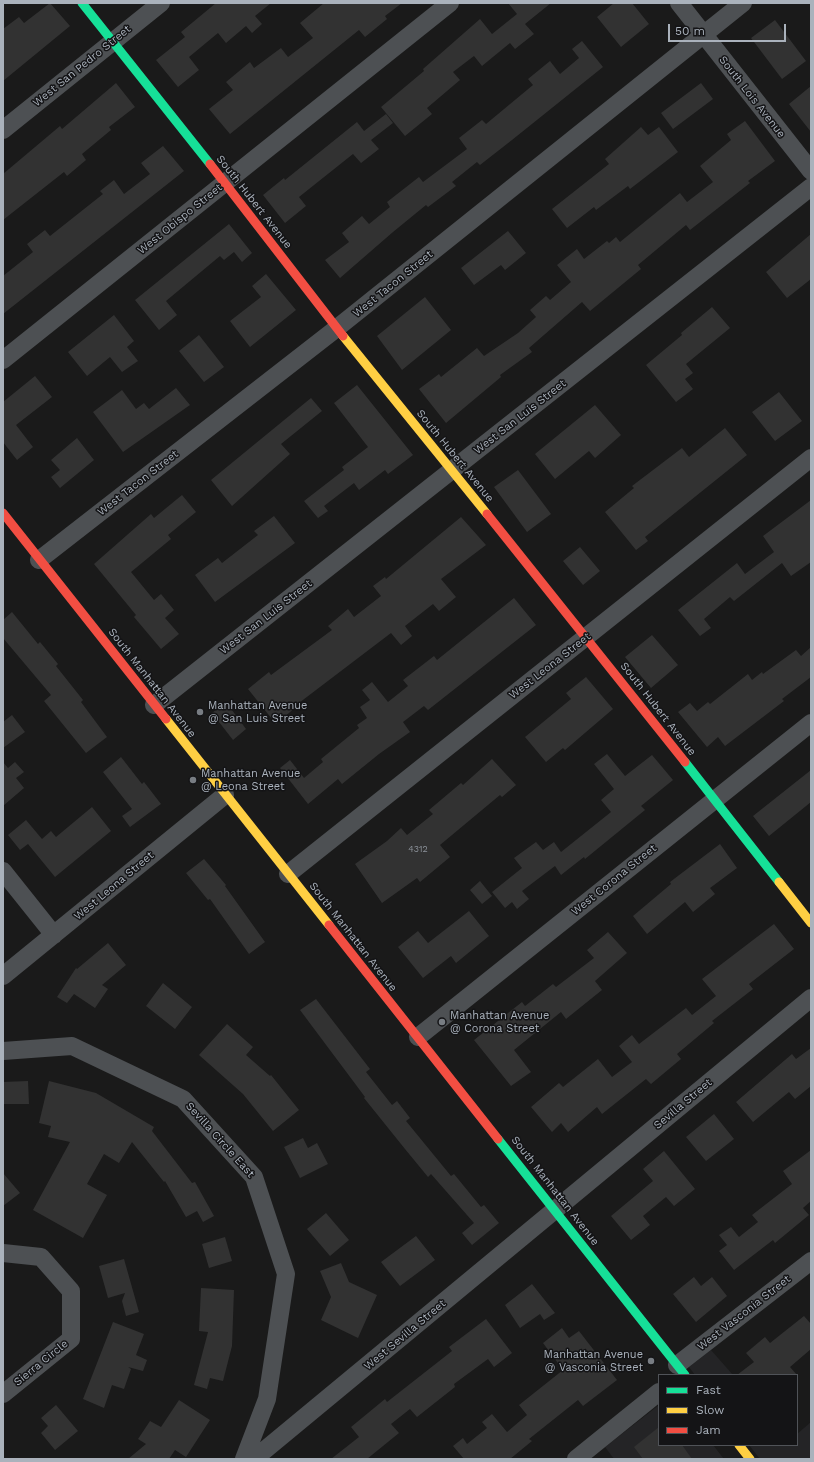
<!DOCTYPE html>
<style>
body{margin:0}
#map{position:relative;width:814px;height:1462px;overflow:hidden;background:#1a1a1a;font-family:"Work Sans",sans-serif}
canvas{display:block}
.frame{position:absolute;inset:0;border:4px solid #aab2bc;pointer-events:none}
.legend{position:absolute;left:658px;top:1374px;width:140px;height:72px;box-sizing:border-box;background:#141416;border:1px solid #505358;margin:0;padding:5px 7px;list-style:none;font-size:12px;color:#aab2bc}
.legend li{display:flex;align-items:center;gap:8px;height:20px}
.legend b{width:20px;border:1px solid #505358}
.scale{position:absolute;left:668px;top:24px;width:118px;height:18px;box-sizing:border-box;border:2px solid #aab2bc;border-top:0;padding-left:5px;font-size:12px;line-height:14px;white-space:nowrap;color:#aab2bc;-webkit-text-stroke:3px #141416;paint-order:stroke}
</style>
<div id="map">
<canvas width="814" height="1462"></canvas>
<div class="frame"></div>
<ul class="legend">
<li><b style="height:5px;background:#16e098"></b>Fast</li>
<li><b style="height:5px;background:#ffcf43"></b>Slow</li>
<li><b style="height:5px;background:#f24e42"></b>Jam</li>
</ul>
<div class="scale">50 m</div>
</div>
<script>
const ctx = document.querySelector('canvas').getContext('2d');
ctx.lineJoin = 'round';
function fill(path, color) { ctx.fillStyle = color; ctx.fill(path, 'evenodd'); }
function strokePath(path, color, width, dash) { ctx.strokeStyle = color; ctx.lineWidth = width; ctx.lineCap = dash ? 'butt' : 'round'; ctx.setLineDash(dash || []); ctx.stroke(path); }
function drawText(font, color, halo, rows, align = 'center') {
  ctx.font = font + ' "Work Sans",sans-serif'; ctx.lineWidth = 3; ctx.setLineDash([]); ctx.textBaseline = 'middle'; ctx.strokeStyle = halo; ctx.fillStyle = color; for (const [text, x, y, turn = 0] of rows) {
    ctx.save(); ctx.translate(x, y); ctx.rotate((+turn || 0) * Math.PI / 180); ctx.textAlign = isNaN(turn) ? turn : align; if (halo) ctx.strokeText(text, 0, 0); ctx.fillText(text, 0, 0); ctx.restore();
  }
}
const built = new Path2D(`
 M711,1350L733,1375H695L689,1367Z
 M659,1405V1445H713L724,1459H614L605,1447Z
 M811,1422V1459H760L749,1445H797V1434Z`);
const building = new Path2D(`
 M50,3L70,26L3,81V29L19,17L24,23Z
 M216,3H271L255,16L262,24L252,33L246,26L226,43L218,33L189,57L199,70L178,87L156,60L185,37L181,32Z
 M324,3H402L385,16L387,19L365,37L359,30L230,134L209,109L233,90L226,82L250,62L254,68L281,48L288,57L313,38L300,23Z
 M508,3H551L525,24L534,34L515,49L510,43L482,66L474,56L453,72L460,80L427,108L432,114L405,136L381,107L424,71L423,69L480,19L492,34L517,14Z
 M614,3H632L649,24L621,47L597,17Z
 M775,20L806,61L782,79L751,38Z
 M582,41L603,67L512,140L480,165L477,162L452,182L456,186L428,207L426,205L393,232L340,278L325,260L349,242L342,233L362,216L369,224L390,207L387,202L419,177L423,182L467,149L459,138L482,120L486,124L533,85L528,79L550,61L560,74L579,58L572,49Z
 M116,83L135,107L109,127L111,130L82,154L86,160L67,176L64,172L3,220V174L60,126L62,129Z
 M701,83L713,99L673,129L661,113Z
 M811,86V132L789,104Z
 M386,114L393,123L371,140L379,149L361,163L353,154L299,197L306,206L285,223L263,195L284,178L285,180L357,122L364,131Z
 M745,121L775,161L748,181L750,183L690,230L686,225L638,265L641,269L590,311L582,302L529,348L532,352L500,375L501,377L446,423L419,389L439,374L441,377L477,348L484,356L518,333L536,317L530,310L546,296L550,300L571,282L557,265L577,249L584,259L607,241L609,243L616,237L620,242L680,193L687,202L713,182L700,166L731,140L727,134Z
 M641,127L648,135L659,127L678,152L630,189L628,186L596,210L594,207L567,228L552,209L609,164L605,159Z
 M163,146L184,171L3,314V276L33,252L27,244L45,230L50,236L103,194L100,191L114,180L124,194L150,174L141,163Z
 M229,224L252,253L242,262L234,252L224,260L220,256L166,301L177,315L159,330L135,300Z
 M508,231L526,253L505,270L501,265L474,285L461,268Z
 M811,234V279L787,298L766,272Z
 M266,274L296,310L250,347L230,321L261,297L252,286Z
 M425,297L451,330L402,370L377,336Z
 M712,307L730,328L686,364L693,373L685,379L693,389L676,402L646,365L682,335L681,333Z
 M114,315L134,341L127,347L138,361L122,372L110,357L87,376L68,352Z
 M199,335L224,367L204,382L179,351Z
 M35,376L52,397L16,425L33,447L17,460L3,442V402Z
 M357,385L413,455L388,474L385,470L359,490L354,483L324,506L328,511L318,518L304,501L344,470L342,467L368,447L334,403Z
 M176,388L190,405L123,452L93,412L122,390L136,409L144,403L149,409Z
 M779,392L802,421L775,441L752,412Z
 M311,398L322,411L281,444L290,454L232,506L211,480Z
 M595,405L621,435L595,458L589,451L555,479L535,454Z
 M725,428L747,455L645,537L648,541L636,550L605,512L634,488L632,486L682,448L689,457Z
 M77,438L94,460L60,488L51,477L60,470L51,460Z
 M518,470L551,514L527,532L494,487Z
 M182,495L196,512L168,535L171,539L131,572L154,600L161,594L174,610L165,618L179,634L161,649L134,617L136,615L94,564L151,514L154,518Z
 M811,500V562L791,576L782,563L734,601L730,597L704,619L711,628L700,636L678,610L737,563L745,574L774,552L763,536Z
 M274,516L295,543L215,602L195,575L218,558L222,563L258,535L254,531Z
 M461,517L486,545L441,579L456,597L439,611L433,604L405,626L412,636L401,645L391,633L295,706L296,707L276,724L248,689L269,672L271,675L332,630L328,626L348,609L354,617L381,596L373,586L385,577L386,579Z
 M580,547L600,571L583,585L563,561Z
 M514,598L536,625L428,710L424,706L403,722L410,732L379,754L342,784L338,779L308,804L280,768L290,760L304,778L323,762L321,759L359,728L357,725L367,718L360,707L370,700L362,690L372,682L388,702L408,686L403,680L434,656L437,660Z
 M12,612L38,644L40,642L58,664L56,666L83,700L81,702L107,737L86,753L44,701L51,695L3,638V620Z
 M652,635L678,665L651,688L625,657Z
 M811,647V677L782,699L784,701L725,746L718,737L707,747L678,712L690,703L697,711L708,702L710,704L748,674L752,680L762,672L763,674L796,650L801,656Z
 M586,677L613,709L565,750L563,748L546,762L525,737L571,699L566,693Z
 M226,702L246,729L233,740L212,713Z
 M12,715L25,732L3,748V722Z
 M607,754L625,776L652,755L673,780L641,806L645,810L585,859L584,857L561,875L555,866L522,891L529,899L517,909L512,902L505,908L492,892L522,868L514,858L536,842L543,850L554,842L561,852L611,812L601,800L614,789L594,764Z
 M121,757L142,784L144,782L161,804L130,827L122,816L132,809L103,772Z
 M492,759L516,785L502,797L500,795L440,845L450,857L420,882L417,878L382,903L355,864L387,841L401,828L407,835L433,814L429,810L461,783L463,785Z
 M3,762L8,768L15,762L24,772L16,778L24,788L3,806Z
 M811,770V802L769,836L753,816Z
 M92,807L111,831L55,877L28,844L20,850L8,835L26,820L42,839L51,831L56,837Z
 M720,844L737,868L710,888L715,894L693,912L685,902L647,934L633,916L671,884L670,882Z
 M204,859L226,885L225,886L265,942L249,954L210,899L208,900L186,873Z
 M480,881L492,896L482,904L470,890Z
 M469,911L489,936L456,963L451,956L423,978L398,947L418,931L428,943Z
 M774,924L794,949L749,984L753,989L712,1021L714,1023L677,1054L681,1059L651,1084L646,1079L602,1114L597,1107L568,1132L561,1123L552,1132L531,1107L559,1083L563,1087L598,1059L612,1077L632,1062L619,1046L632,1035L639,1044L686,1008L692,1015L716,996L702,979Z
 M608,932L627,953L595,981L602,990L566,1019L561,1012L514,1050L531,1072L511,1086L474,1040L522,1002L525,1006L553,984L556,987L594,958L587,950Z
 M108,943L126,965L102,985L108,989L95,1008L74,994L67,1003L57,997L76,968L77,969Z
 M163,983L192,1007L175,1029L146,1006Z
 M316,999L370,1069L366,1072L392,1105L397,1101L410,1118L406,1121L451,1176L454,1174L481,1207L484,1205L499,1223L472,1245L462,1233L474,1223L431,1174L428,1177L405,1149L364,1098L365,1097L300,1010Z
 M227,1024L253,1047L246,1055L270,1076L271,1075L299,1110L273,1131L243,1094L199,1055Z
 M811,1048V1086L795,1099L789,1092L753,1122L736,1102L792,1054L796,1059Z
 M28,1081L29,1104H3V1082Z
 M49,1081L96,1093L154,1127L152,1131L192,1183L195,1182L214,1216L203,1222L197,1211L186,1217L165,1181L164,1182L132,1142L119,1163L104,1154L87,1184L107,1195L83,1238L33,1210L70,1142L48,1137L51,1126L39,1123Z
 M714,1114L734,1139L706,1161L686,1137Z
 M303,1138L308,1148L317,1143L328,1164L300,1178L284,1147Z
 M811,1150V1201L803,1208L809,1215L775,1243L773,1240L734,1270L719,1251L727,1245L719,1235L731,1227L739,1237L758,1222L752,1215L792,1184L783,1171Z
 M664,1151L695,1189L674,1206L666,1197L643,1216L650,1225L631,1240L611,1216L653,1181L643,1169Z
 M3,1173L20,1193L3,1206Z
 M326,1213L349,1240L330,1256L307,1229Z
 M416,1236L435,1260L400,1286L381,1262Z
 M225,1237L232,1261L209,1268L202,1244Z
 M124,1259L139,1312L126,1316L122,1301L125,1293L108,1298L99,1266Z
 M341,1263L349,1282L377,1295L358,1338L321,1320L331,1297L320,1271Z
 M694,1277L701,1286L712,1277L727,1296L696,1322L673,1294Z
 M532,1284L555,1313L544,1320L540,1314L520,1328L505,1305Z
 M201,1288L234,1290L232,1346L223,1381L210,1378L207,1389L194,1385L208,1332L199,1331Z
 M804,1316L811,1324V1349L790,1367L797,1375H737L754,1362L746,1353L765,1337L770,1343Z
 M486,1319L512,1353L494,1367L488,1359L454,1384L455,1387L417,1417L410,1409L391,1424L399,1433L367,1459H331L359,1437L351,1427L385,1399L387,1402L452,1351L449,1347Z
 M113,1322L144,1334L136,1355L147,1360L143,1371L128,1367L131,1369L124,1389L112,1385L104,1408L83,1399Z
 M562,1328L569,1338L579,1331L617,1380L583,1406L578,1400L529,1439L532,1441L510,1459H464L453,1446L463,1438L467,1444L487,1428L482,1422L492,1414L507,1432L527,1415L519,1405L563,1370L543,1343Z
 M179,1400L210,1420L186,1457L175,1450L169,1459H128L146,1444L138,1439L150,1421L161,1427Z
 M56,1405L78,1431L55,1450L41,1433L48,1426L41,1418Z
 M659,1427V1445H682L692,1459H643L634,1447Z`);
const street = new Path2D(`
 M679,3L811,171
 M3,130L161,3
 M3,360L450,3
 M39,560L337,328L743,3
 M154,705L811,187
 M3,871L54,935
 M288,874L811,458
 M3,976L225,795
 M418,1037L811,723
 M3,1051L72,1046L183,1099L254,1177L286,1274L267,1399L244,1459
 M3,1253L41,1257L71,1291V1339L3,1394
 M677,1365L811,1261
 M254,1459L811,998
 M576,1459L659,1392`);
const fast = new Path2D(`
 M82,3L210,164
 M685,762L779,882
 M498,1139L685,1375`);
const slow = new Path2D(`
 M343,336L487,514
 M166,719L329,925
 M779,882L811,923
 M739,1445L750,1459`);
const jam = new Path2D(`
 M210,164L343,336
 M3,513L166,719
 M487,514L685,762
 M329,925L498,1139`);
const markers = [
 [200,712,4,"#787d83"],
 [193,780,4,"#787d83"],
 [442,1022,4,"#787d83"],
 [651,1361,4,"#787d83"]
];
const numberNames = [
 ["4312",418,849]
];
const streetNames = [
 ["West San Pedro Street",82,66,-39],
 ["South Lois Avenue",752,97,52],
 ["South Hubert Avenue",254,202,52],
 ["West Obispo Street",180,219,-39],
 ["West Tacon Street",393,284,-39],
 ["West San Luis Street",520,417,-38],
 ["South Hubert Avenue",455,456,51],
 ["West Tacon Street",138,483,-38],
 ["West San Luis Street",266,617,-38],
 ["West Leona Street",550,666,-38],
 ["South Manhattan Avenue",152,683,52],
 ["South Hubert Avenue",658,709,52],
 ["West Corona Street",614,880,-39],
 ["West Leona Street",114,886,-40],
 ["South Manhattan Avenue",353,937,52],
 ["Sevilla Street",683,1104,-40],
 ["Sevilla Circle East",220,1140,48],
 ["South Manhattan Avenue",555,1191,52],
 ["West Vasconia Street",744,1313,-38],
 ["West Sevilla Street",405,1335,-40],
 ["Sierra Circle",41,1363,-39]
];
const poiNames = [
 ["Manhattan Avenue",208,706],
 ["@ San Luis Street",208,719],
 ["Manhattan Avenue",201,774],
 ["@ Leona Street",201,787],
 ["Manhattan Avenue",450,1016],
 ["@ Corona Street",450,1029],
 ["Manhattan Avenue",643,1355,"right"],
 ["@ Vasconia Street",643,1368,"right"]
];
fill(built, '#242426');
fill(building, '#323232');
strokePath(street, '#4d5053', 18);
strokePath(fast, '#16e098', 9);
strokePath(slow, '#ffcf43', 9);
strokePath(jam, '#f24e42', 9);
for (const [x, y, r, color] of markers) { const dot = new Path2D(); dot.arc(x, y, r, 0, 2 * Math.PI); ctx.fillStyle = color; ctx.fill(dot); strokePath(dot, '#141416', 1.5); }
drawText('9px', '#8c929a', null, numberNames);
drawText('11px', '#aab2bc', '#141416', streetNames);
drawText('11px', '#aab2bc', '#141416', poiNames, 'left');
</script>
